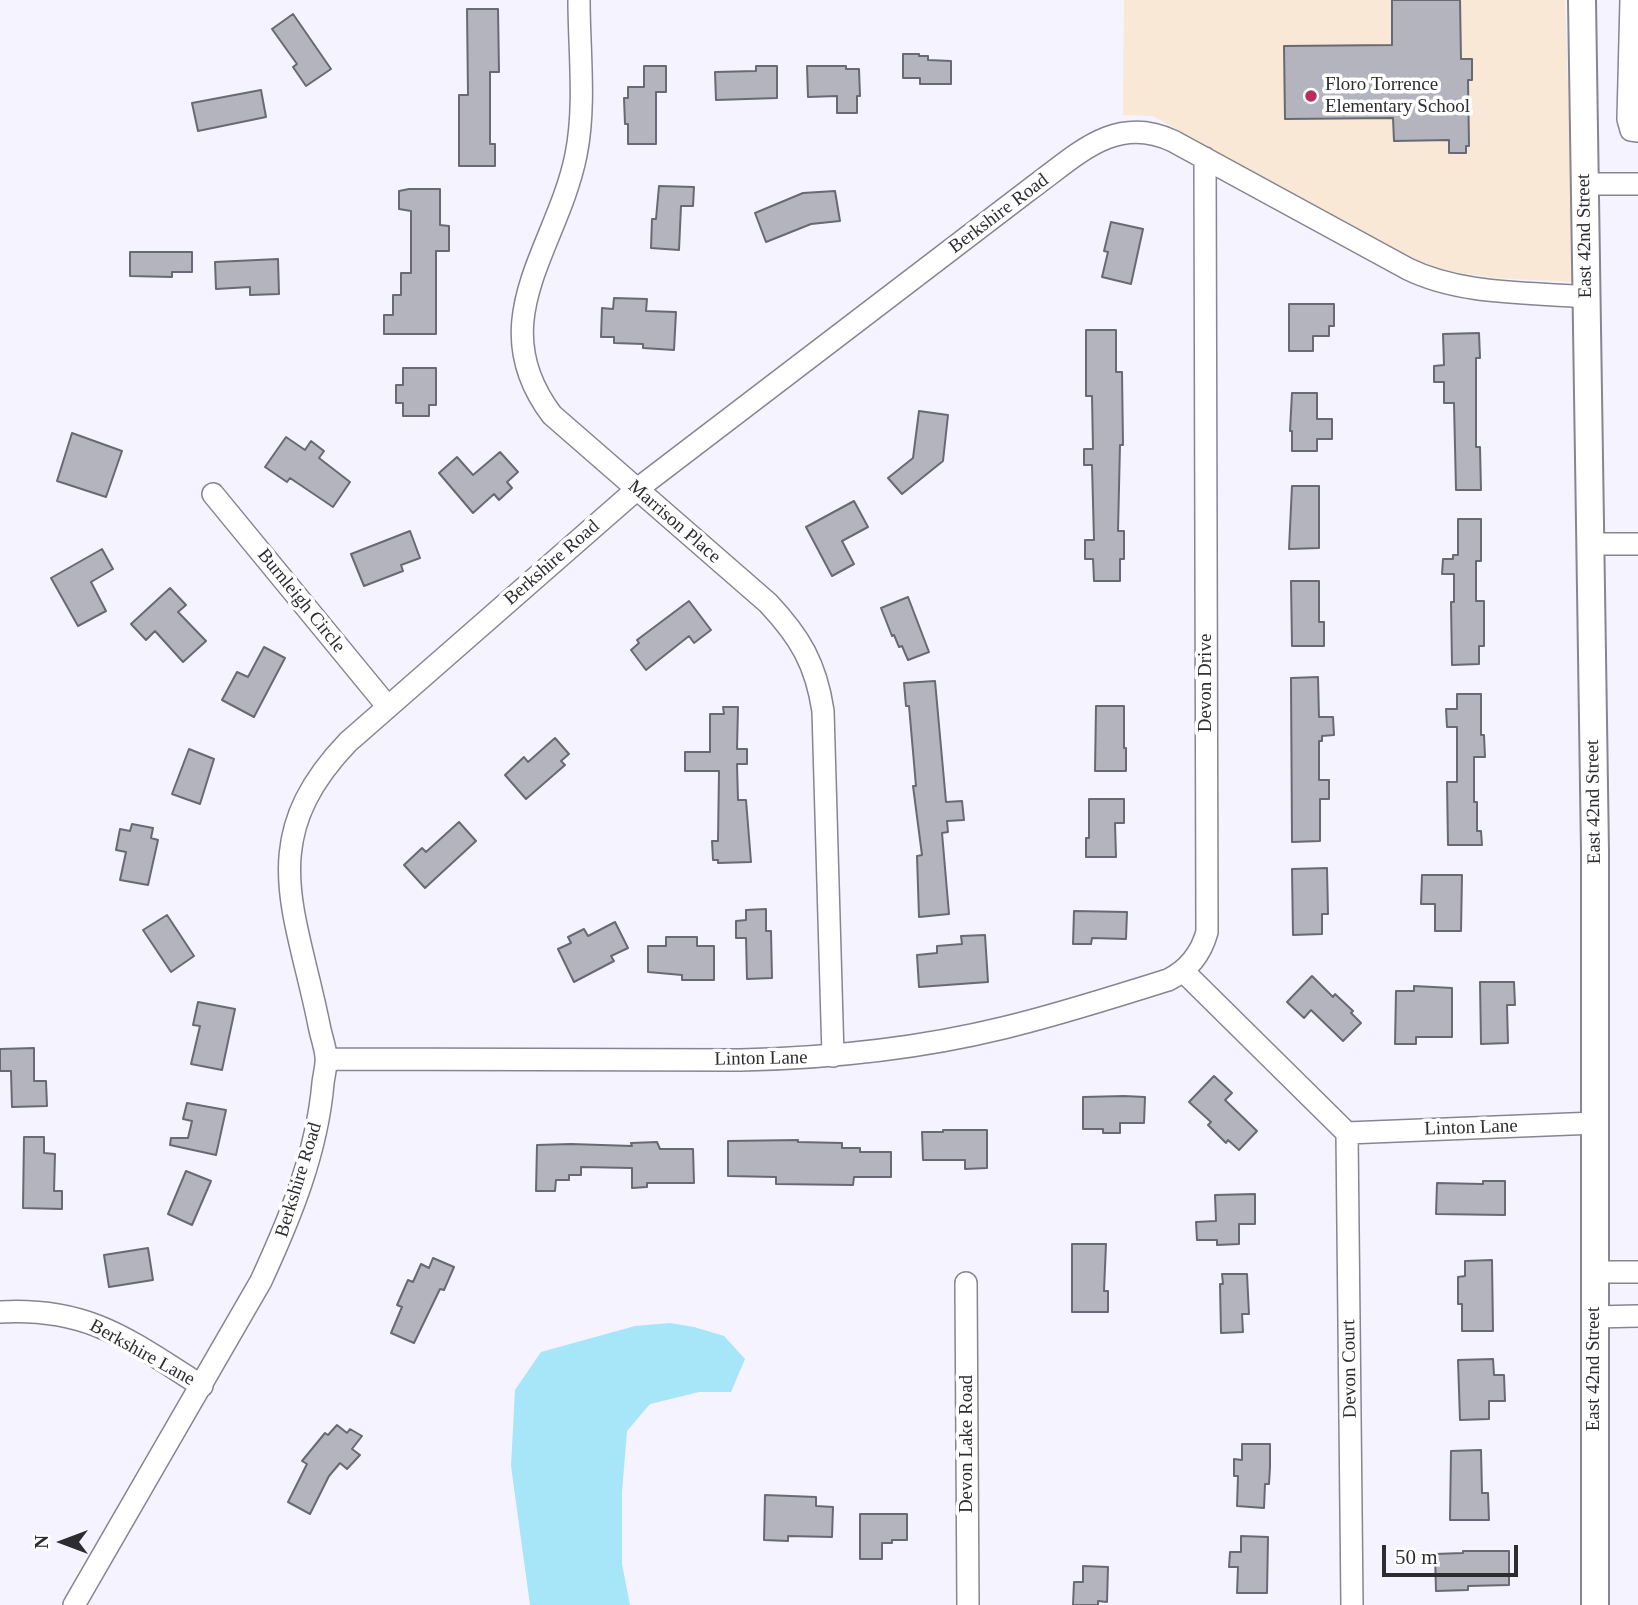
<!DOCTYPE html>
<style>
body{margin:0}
#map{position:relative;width:1638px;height:1605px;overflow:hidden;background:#f4f3ff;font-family:Georgia,serif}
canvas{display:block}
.north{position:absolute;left:28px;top:1507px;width:70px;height:70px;-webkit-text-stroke:5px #fff;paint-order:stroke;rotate:270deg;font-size:19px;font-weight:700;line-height:28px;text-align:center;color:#2c2c31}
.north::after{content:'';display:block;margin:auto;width:24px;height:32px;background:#2c2c31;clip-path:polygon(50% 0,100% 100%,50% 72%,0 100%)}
.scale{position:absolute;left:1382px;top:1545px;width:136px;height:32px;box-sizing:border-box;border:4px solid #2c2c31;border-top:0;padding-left:9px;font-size:21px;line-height:24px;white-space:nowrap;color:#2c2c31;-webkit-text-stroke:5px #fff;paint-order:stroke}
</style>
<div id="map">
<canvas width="1638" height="1605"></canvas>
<div class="north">N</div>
<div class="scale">50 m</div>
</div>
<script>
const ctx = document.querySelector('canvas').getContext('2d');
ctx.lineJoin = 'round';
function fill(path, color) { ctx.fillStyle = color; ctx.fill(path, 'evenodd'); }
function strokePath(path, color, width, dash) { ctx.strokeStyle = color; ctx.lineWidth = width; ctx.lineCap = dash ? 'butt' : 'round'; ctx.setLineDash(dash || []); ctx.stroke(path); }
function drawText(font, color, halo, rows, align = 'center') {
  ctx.font = font + ' Georgia,serif'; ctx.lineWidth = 7; ctx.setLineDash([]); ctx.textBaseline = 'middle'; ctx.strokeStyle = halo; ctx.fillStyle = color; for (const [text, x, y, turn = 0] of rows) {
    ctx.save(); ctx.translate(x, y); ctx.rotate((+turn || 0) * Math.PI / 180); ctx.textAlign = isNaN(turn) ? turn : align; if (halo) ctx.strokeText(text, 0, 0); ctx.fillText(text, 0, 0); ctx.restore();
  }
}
const education = new Path2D(`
 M1124,0H1565L1575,282L1494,278L1442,270L1392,250L1153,116L1123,115Z`);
const water = new Path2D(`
 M670,1323L694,1327L724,1336L745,1359L731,1392H699L650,1404L627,1431L622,1492V1564L630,1605H530L511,1466L515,1390L541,1352L635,1326Z`);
const building = new Path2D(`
 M1392,0H1460L1461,59H1472V80H1468L1469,146H1466V153H1449V140L1394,141L1393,118L1285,119L1284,46L1392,45Z
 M467,9H498L499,72H490V144H495V166H459V95H468Z
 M293,14L331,69L306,86L293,67L297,64L272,29Z
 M903,54H919V56H928V60L951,61V84H920V78H903Z
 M644,66H666V92H656V144H628V124H625L624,98H628V87H644Z
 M756,66H777V98L716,100L715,72L756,71Z
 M807,66H846V69H859L860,96H857V113H837V96L808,97Z
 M261,90L266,117L198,131L192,103Z
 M659,186L694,187L693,206H681L679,250L651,248L652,219H656Z
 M409,189H440V225L449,226V251H436V334H384V315H393V295H401V273H411V211L399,209V191Z
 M835,191L840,221L811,224L766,242L755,213L803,193Z
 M1111,222L1143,229L1131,284L1102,277L1108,252L1104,251Z
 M130,252H192V272H172V277L130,276Z
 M278,259L279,294L250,295V287L216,289L215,262Z
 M614,298L647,299L646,311L676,312L674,350L643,348V344L614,343V337H601L602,308L613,309Z
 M1289,304H1334V326H1329V336H1313V351H1289Z
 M1086,330H1116V372H1122L1123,445H1120L1118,531H1124V559H1120V581H1094L1093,559H1085V540H1094L1092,465H1084V449H1093L1092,396H1086Z
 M1479,333L1480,358H1476V447H1480L1481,490H1456L1454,403H1444V382H1434V366L1444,365L1443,334Z
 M403,368H436V405H429V416H403V403H396V385H403Z
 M1292,393H1317V419H1332V439H1317V451H1292V431H1290Z
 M919,411L948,415L943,461L902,494L888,478L913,458Z
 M72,433L122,451L106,497L57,481Z
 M286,437L305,450L311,441L324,451L319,458L350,482L333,507L290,478L287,482L265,467Z
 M500,452L518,472L507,482L512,488L499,500L494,494L473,513L439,473L457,457L473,475Z
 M1292,486H1319V548L1289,549Z
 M854,501L868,527L842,541L854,564L832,576L806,527Z
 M1458,519H1481V561H1476V601H1484V646H1479V664L1452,665L1451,602H1454V574H1442L1443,559H1453V555H1458Z
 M410,531L420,558L401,565L403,571L364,586L351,554Z
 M102,549L113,569L91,582L106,611L78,626L51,578Z
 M1291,581H1319V622H1324V646H1292Z
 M170,588L186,605L178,612L206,641L183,662L155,631L146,640L131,624Z
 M908,597L929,652L908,660L902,646L899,647L894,635L892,636L881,608Z
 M689,601L711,630L694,643L689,636L646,670L631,650L639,643L637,640Z
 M264,647L285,658L254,717L222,700L237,672L248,677Z
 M1318,677L1319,717H1333L1334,735L1322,736V741H1319V780H1329V799H1320V841L1292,842L1291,678Z
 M935,681L946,802L962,801L964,820L947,821L948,832L942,833L949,914L919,917L917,856L922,855L913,786H916L909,706H906L904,683Z
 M1457,694H1481V735H1484L1485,757H1474V802H1477V831H1481L1482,845H1448L1447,782H1457V727H1447L1446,709H1457Z
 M1096,706H1124V748H1126V771H1095Z
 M723,707H738L737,749H747V764H737L738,800H746L751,862L718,863V860H713L712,841H718L719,771H685V752H710V714H724Z
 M555,738L569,754L561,761L565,765L526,799L505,775L524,757L528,762Z
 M189,749L214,759L200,804L172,794Z
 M1089,799H1124V823H1115L1116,857H1086V838H1089Z
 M459,822L476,841L425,888L404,865L422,848L426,852Z
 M132,824L153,828L151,838L158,840L148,885L120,880L126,852L116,850L120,829L130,831Z
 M1327,868L1328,914H1322V934L1293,935L1292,869Z
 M1422,875H1462L1461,931H1435V904H1421Z
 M766,909V931H771L772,978L747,979L746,938H736V921L746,920V910Z
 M1074,911L1127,912L1126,939L1092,938L1091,944H1073Z
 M167,915L194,956L171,972L143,930Z
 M615,922L628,948L611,956L614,961L574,982L558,949L571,943L568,937L584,929L588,936Z
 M985,935L988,982L919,987L917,955L937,953V946L962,944L961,936Z
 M666,937H697V946H714V980H682V975L648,972V946H666Z
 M1312,976L1333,997L1335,994L1353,1011L1351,1013L1361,1023L1343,1041L1311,1010L1304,1018L1287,1002Z
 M1480,982H1514L1515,1005H1507L1508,1043L1481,1044Z
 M1414,986L1452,988V1037H1416V1044H1395L1396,991H1414Z
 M198,1002L235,1009L222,1070L191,1064L200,1026L193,1025Z
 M34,1048V1081H46L47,1106L12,1107L11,1071H0V1049Z
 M1214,1076L1232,1093L1225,1100L1257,1131L1239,1150L1228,1140L1226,1143L1208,1125L1211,1122L1189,1102Z
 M1124,1096L1145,1097L1144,1123H1120V1133H1103V1129H1083V1097Z
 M187,1103L226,1110L216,1155L170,1145L171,1138H188L192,1121L183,1119Z
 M943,1130H987V1168L965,1169V1160H923L922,1132H943Z
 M24,1137H44V1153L55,1154L54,1191H62V1209L23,1208Z
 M798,1140V1142L842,1143V1148H860V1152H891V1177H854L853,1185L776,1184V1177L728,1176V1141Z
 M657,1142L660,1149H693L694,1183H647V1187L632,1188V1168L581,1167V1175H569V1180H556L555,1191H536L537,1145L571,1144L632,1146L631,1143Z
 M186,1171L211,1181L192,1225L168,1214Z
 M1483,1181H1505V1215L1436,1214L1437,1183L1483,1184Z
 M1255,1194V1224H1239V1244L1217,1245V1240H1197L1196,1222L1216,1221L1215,1195Z
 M1072,1244H1106L1104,1291H1108V1312H1072Z
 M148,1248L153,1280L109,1287L104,1255Z
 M433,1258L454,1267L444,1290L440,1289L414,1343L391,1333L402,1307L397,1305L408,1280L413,1282L421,1264L429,1268Z
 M1492,1260L1493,1331H1462V1304H1458V1277L1465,1276V1261Z
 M1222,1274H1247L1249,1314H1242L1243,1332L1221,1333L1220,1284H1223Z
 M1493,1359L1494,1375H1504L1505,1401H1489V1419L1460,1420L1458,1360Z
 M337,1425L347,1433L350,1429L362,1436L352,1449L360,1455L347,1469L340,1463L329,1476L310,1514L288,1502L307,1464L302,1461L325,1433L328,1435Z
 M1242,1444H1270V1467L1269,1484H1265L1264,1508L1237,1506L1238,1476H1234V1459L1242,1460Z
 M1481,1450L1482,1493H1488L1489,1520H1450L1451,1451Z
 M765,1495L816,1497V1506L833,1507L832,1537L788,1536V1541L764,1540Z
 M860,1514H907V1540H892V1543H882V1559H860Z
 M1241,1536L1268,1537L1267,1593H1237L1238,1567H1229L1230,1552H1241Z
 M1463,1551H1509V1585L1468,1586V1590L1436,1591L1435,1554L1463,1553Z
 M1083,1566L1108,1567L1107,1602L1098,1601V1605H1073L1074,1582H1083Z`);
const minor = new Path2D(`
 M579,0C579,50 586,105 576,155C557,249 481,321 552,415L768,603C800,637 816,664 823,711L833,1056
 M1631,0L1628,119L1631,130L1638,131
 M1585,184H1638
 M213,494L388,707
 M1590,544H1638
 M1183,971L1347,1133
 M327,1059L741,1060C830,1058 917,1049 1003,1028C1058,1015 1113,997 1168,980C1188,970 1201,954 1207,932L1205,158
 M1347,1133L1352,1605
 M1347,1133L1595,1123
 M1594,1272H1638
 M966,1283L968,1605
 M0,1312C90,1307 130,1341 202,1386
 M1594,1317L1638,1316
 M74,1605L261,1281C290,1218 317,1153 323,1083C324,1074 327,1065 326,1056C325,1046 321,1036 319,1025C296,910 254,840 348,742L636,490L1029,190C1075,157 1114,113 1173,141L1408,269C1461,295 1528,292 1586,297`);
const tertiary = new Path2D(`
 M1582,0L1595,851V1605`);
const markers = [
 [1311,96,7,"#ba2d61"]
];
const poiNames = [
 ["Floro Torrence",1325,85],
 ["Elementary School",1325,107]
];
const streetNames = [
 ["Berkshire Road",999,214,-37],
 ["East 42nd Street",1585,236,-91],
 ["Marrison Place",674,522,41],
 ["Berkshire Road",552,563,-41],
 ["Burnleigh Circle",301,601,51],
 ["Devon Drive",1206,683,-90],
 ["East 42nd Street",1594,802,-91],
 ["Linton Lane",761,1059,-1],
 ["Linton Lane",1471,1128,-2],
 ["Berkshire Road",299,1180,-73],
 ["Berkshire Lane",142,1353,29],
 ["Devon Court",1350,1369,-91],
 ["East 42nd Street",1594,1369,-90],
 ["Devon Lake Road",967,1444,-90]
];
fill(education, '#f8e8d5');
fill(water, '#a7e5f9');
fill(building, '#b4b4bf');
strokePath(building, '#696973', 2);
strokePath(minor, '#868590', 24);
strokePath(tertiary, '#868590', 30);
strokePath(minor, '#fff', 21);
strokePath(tertiary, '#fff', 26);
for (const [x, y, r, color] of markers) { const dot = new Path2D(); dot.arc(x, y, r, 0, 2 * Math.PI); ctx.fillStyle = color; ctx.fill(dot); strokePath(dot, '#fff', 2.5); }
drawText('19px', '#2c2c31', '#fff', poiNames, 'left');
drawText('19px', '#2c2c31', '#fff', streetNames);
</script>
